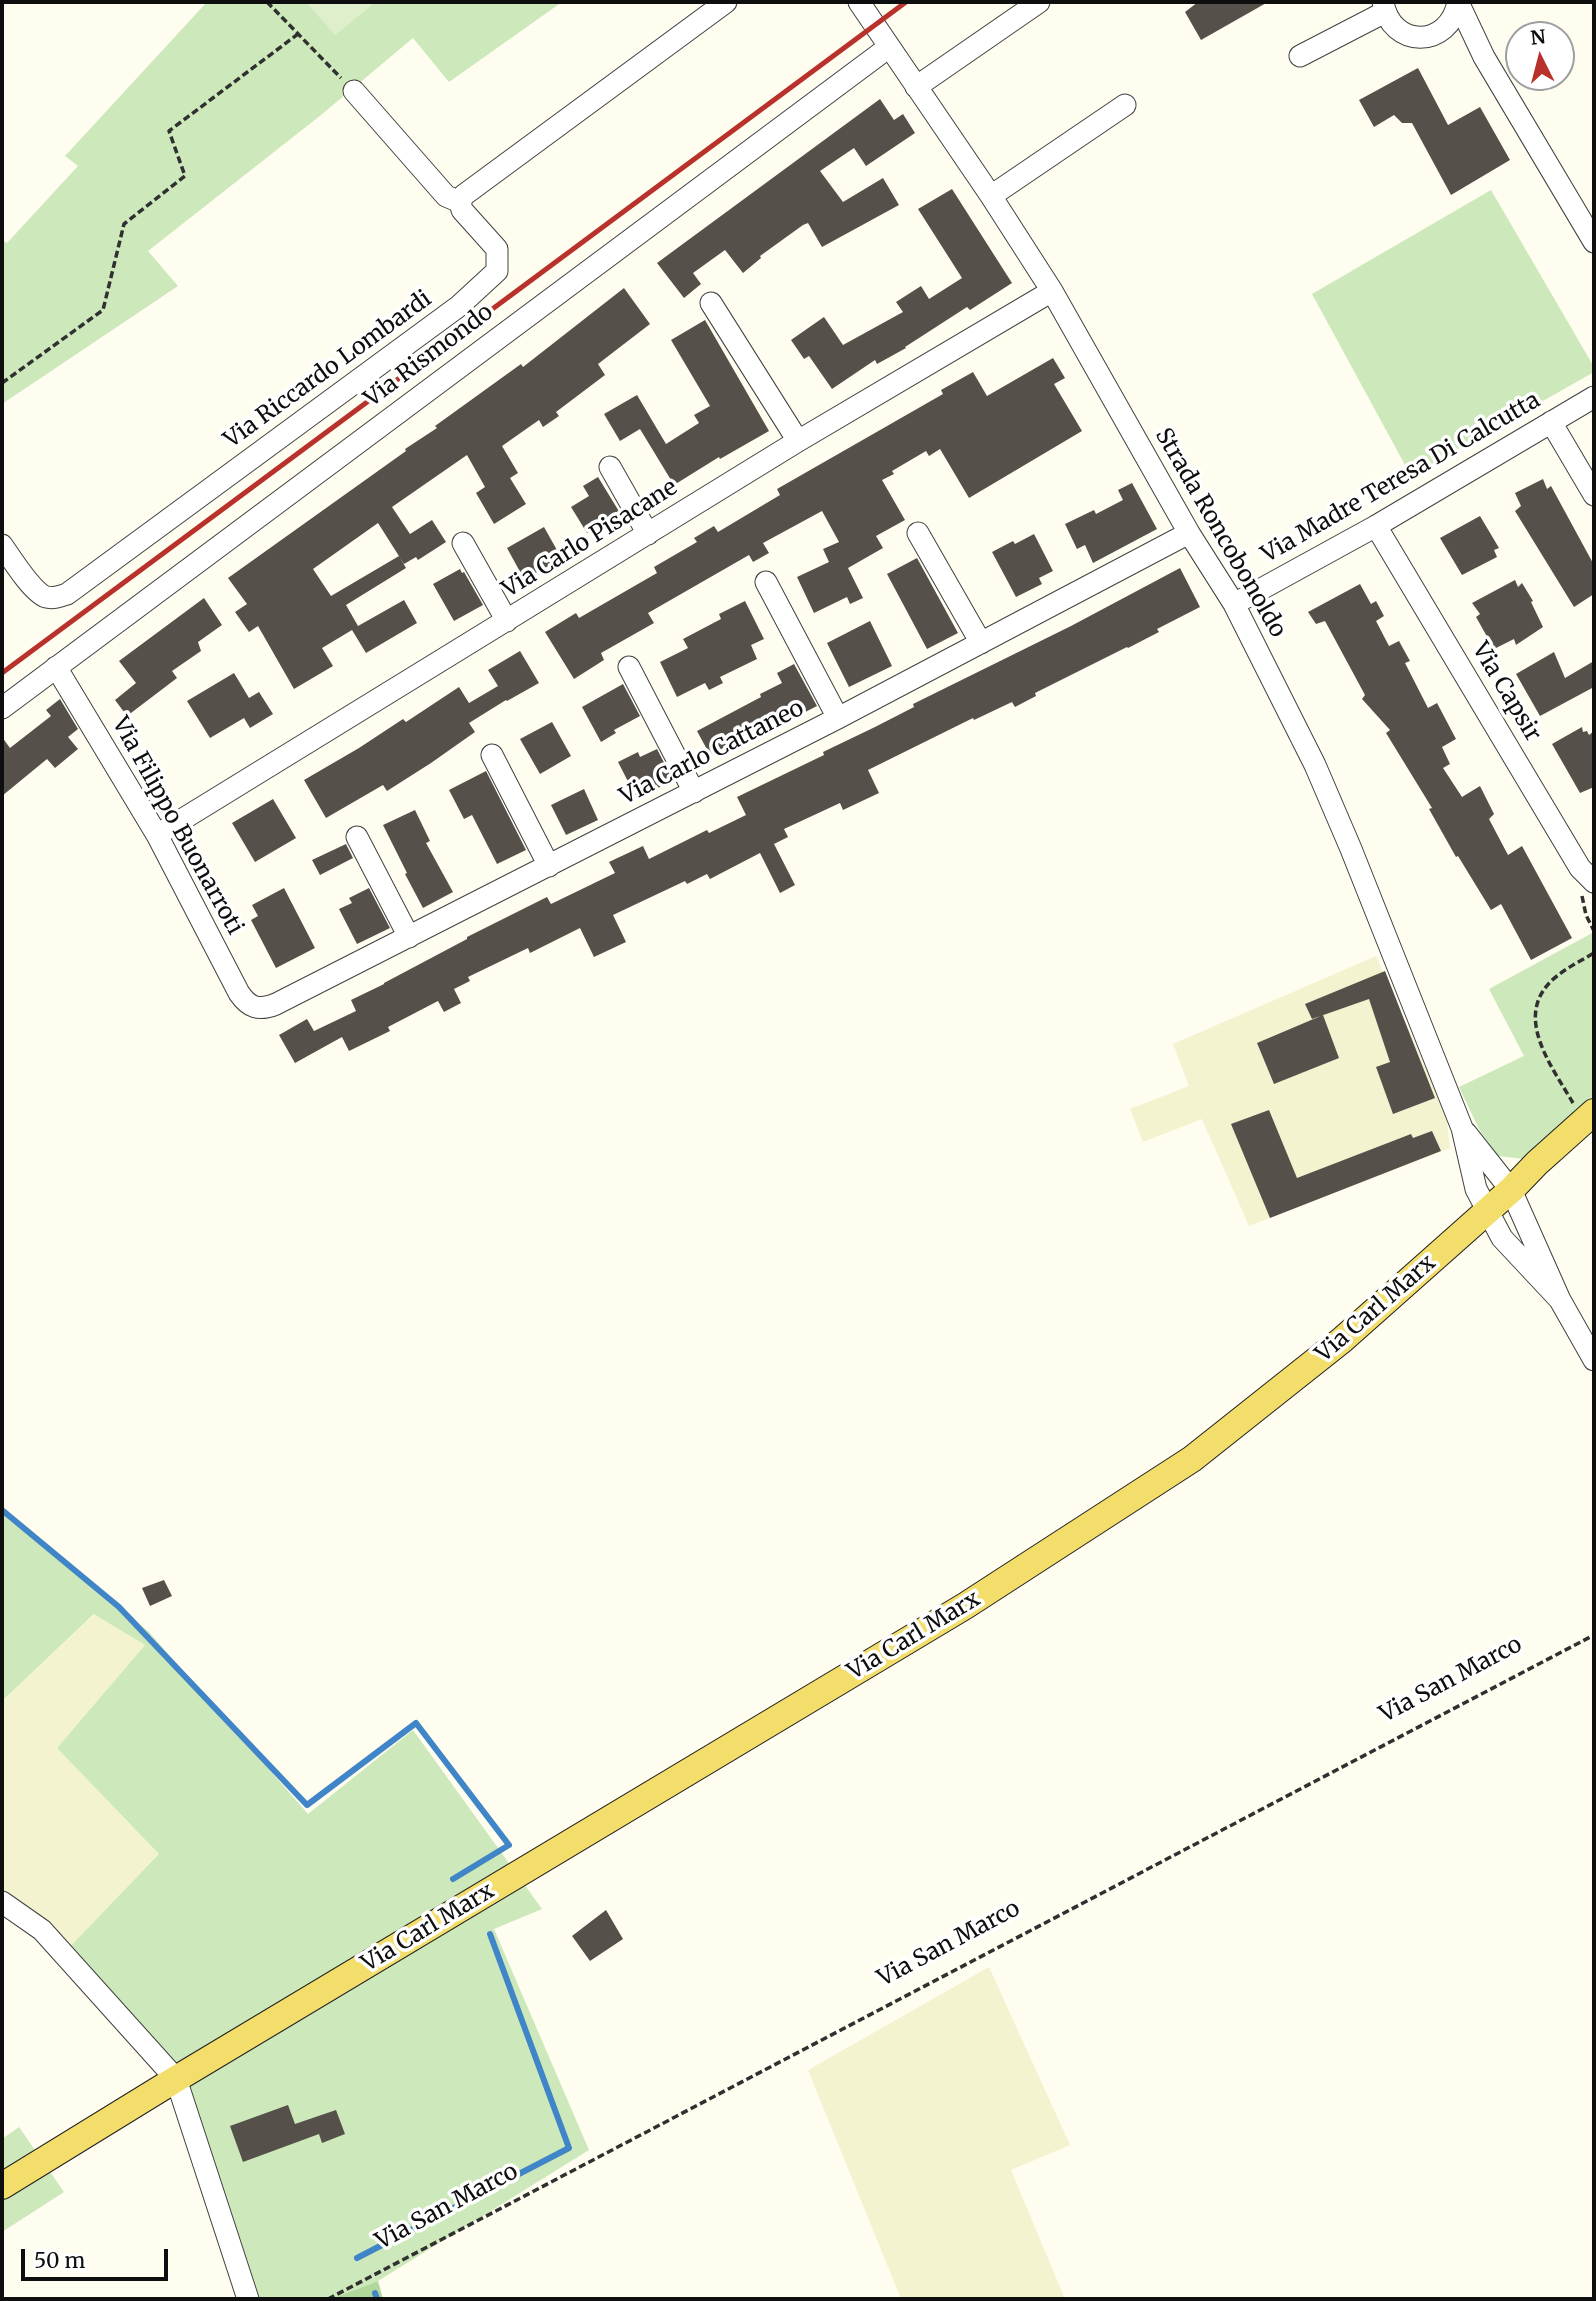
<!DOCTYPE html>
<style>
body{margin:0}
#map{position:relative;width:1596px;height:2301px;overflow:hidden;background:#fefdef;font-family:Merriweather,serif}
canvas{display:block}
.frame{position:absolute;inset:0;border:4px solid #0e0e0e;pointer-events:none}
.north{position:absolute;left:1505px;top:21px;width:70px;height:70px;box-sizing:border-box;background:#fff;border:2px solid #9f9f9f;border-radius:50%;rotate:354deg;font-size:19px;font-weight:700;line-height:28px;text-align:center;color:#0e0e0e}
.north::after{content:'';display:block;margin:auto;width:24px;height:32px;background:#b9312b;clip-path:polygon(50% 0,100% 100%,50% 72%,0 100%)}
.scale{position:absolute;left:21px;top:2249px;width:147px;height:32px;box-sizing:border-box;border:4px solid #0e0e0e;border-top:0;padding-left:9px;font-size:21px;line-height:24px;white-space:nowrap;color:#0e0e0e;-webkit-text-stroke:5px #fff;paint-order:stroke}
</style>
<div id="map">
<canvas width="1596" height="2301"></canvas>
<div class="frame"></div>
<div class="north">N</div>
<div class="scale">50 m</div>
</div>
<script>
const ctx = document.querySelector('canvas').getContext('2d');
ctx.lineJoin = 'round';
function fill(path, color) { ctx.fillStyle = color; ctx.fill(path, 'evenodd'); }
function strokePath(path, color, width, dash) { ctx.strokeStyle = color; ctx.lineWidth = width; ctx.lineCap = dash ? 'butt' : 'round'; ctx.setLineDash(dash || []); ctx.stroke(path); }
function drawText(font, color, halo, rows, align = 'center') {
  ctx.font = font + ' Merriweather,serif'; ctx.lineWidth = 7; ctx.setLineDash([]); ctx.textBaseline = 'middle'; ctx.strokeStyle = halo; ctx.fillStyle = color; for (const [text, x, y, turn = 0] of rows) {
    ctx.save(); ctx.translate(x, y); ctx.rotate((+turn || 0) * Math.PI / 180); ctx.textAlign = isNaN(turn) ? turn : align; if (halo) ctx.strokeText(text, 0, 0); ctx.fillText(text, 0, 0); ctx.restore();
  }
}
const farmland = new Path2D(`
 M1376,956L1446,1114L1450,1148L1249,1226L1202,1119L1143,1142L1130,1109L1189,1086L1173,1044Z
 M95,1614L145,1645L57,1748L159,1854L61,1956L2,1900V1701Z
 M989,1967L1070,2145L1011,2170L1065,2299H901L808,2070Z`);
const green = new Path2D(`
 M207,2H562L449,82L413,38L321,115L148,251L178,286L2,404V240L7,243L78,166L65,156Z
 M1491,190L1594,367V372L1411,476L1312,294Z
 M1594,932V1095L1524,1159L1498,1156L1479,1129L1459,1087L1524,1056L1489,989Z
 M2,1510L149,1632L308,1814L413,1730L542,1909L494,1929L589,2150L378,2281L331,2299H244L166,2084L61,1956L159,1854L57,1748L145,1645L94,1614L2,1701Z
 M19,2127L64,2192L2,2232V2139Z`);
const forest = new Path2D(`
 M378,2281L383,2299H331Z`);
const pitch = new Path2D(`
 M306,2H376L335,35Z`);
const stream = new Path2D(`
 M2,1510L119,1607L307,1805L416,1723L509,1845L453,1879
 M357,2258L569,2148L490,1934
 M375,2293L377,2299`);
const building = new Path2D(`
 M1198,2H1268L1201,40L1185,12Z
 M1418,68L1448,125L1480,107L1510,160L1451,195L1412,123H1402L1394,115L1374,127L1359,100Z
 M880,99L894,120L903,114L915,133L866,166L854,148L820,171L843,202L883,178L899,205L822,247L808,223L803,225L760,256L761,258L743,273L725,250L693,273L701,284L684,298L657,263Z
 M952,189L1012,283L970,310L967,307L905,347L906,348L877,364L875,360L832,389L809,356L804,359L791,340L824,317L843,345L903,312L896,302L921,286L929,299L962,278L918,209Z
 M624,288L650,324L598,364L605,375L556,412L559,416L543,427L539,420L502,446L518,473L510,478L526,504L494,524L476,493L485,487L467,455L392,507L410,534L432,520L446,542L418,560L416,557L404,564L378,523L313,569L331,596L399,556L406,568L346,605L358,626L404,600L417,623L366,653L352,630L322,648L333,666L294,689L258,626L249,632L235,612L247,604L228,578L406,451L405,449L437,428L435,426L521,364L523,367Z
 M705,320L769,431L720,459L719,457L674,485L640,429L620,441L604,414L637,395L666,444L699,423L694,415L710,406L671,340Z
 M1053,358L1065,378L1054,384L1082,431L969,498L940,449L929,456L926,451L892,471L894,474L882,480L905,520L876,536L883,548L848,568L863,598L850,604L847,597L814,613L797,577L829,562L823,549L839,542L822,511L763,543L769,553L753,562L749,555L648,613L654,623L601,653L604,660L574,679L545,632L576,613L579,618L657,573L654,567L697,542L694,538L714,526L718,532L780,495L777,489L943,394L941,390L973,372L987,396Z
 M598,477L620,513L587,533L571,507L589,496L583,486Z
 M1543,479L1547,489L1551,486L1594,565V594L1574,607L1515,511L1521,506L1515,493Z
 M1132,483L1157,529L1093,563L1085,545L1077,549L1065,524L1094,510L1096,514L1123,500L1118,490Z
 M1480,516L1499,548L1494,550L1497,557L1462,575L1440,538Z
 M544,527L562,559L524,579L507,548Z
 M1034,534L1053,571L1039,578L1042,584L1016,597L992,552L1013,541L1015,544Z
 M917,558L958,633L927,649L887,574Z
 M1180,568L1200,607L1157,629L1159,632L1128,648L1127,647L1035,693L1036,696L1015,707L1012,702L974,720L973,718L868,770L879,793L843,810L840,803L784,829L788,837L774,844L795,885L780,893L760,853L710,879L707,874L687,884L685,881L613,915L626,942L594,957L580,928L530,953L528,948L468,977L470,981L454,989L461,1003L444,1012L438,1001L388,1027L390,1031L349,1051L342,1037L295,1063L279,1035L307,1019L314,1031L356,1011L351,1000L384,984V983L467,939V937L547,897L551,904L615,873L609,862L643,846L649,859L707,830L709,833L746,815L737,797L824,755L823,752L875,727L914,707L913,704L1071,626Z
 M460,569L462,573L464,572L483,605L454,621L433,584Z
 M1515,580L1518,587L1522,583L1533,601L1531,602L1543,627L1516,645L1514,639L1494,649L1476,617L1480,614L1472,603Z
 M1360,584L1371,604L1376,601L1384,616L1376,621L1389,646L1399,641L1410,661L1405,663L1428,708L1437,703L1456,739L1442,747L1450,764L1443,768L1462,797L1480,786L1494,814L1489,819L1508,855L1522,846L1572,938L1531,960L1501,904L1491,910L1458,856L1456,857L1429,809L1432,808L1386,733L1390,730L1362,699L1365,695L1325,621L1316,624L1308,612Z
 M204,598L222,625L198,642L201,651L172,671L177,678L127,716L115,700L136,683L119,661Z
 M745,601L764,639L751,645L757,659L720,677L723,683L709,690L705,683L677,697L660,662L688,648L683,639L721,619L719,614Z
 M870,621L892,666L849,687L827,643Z
 M520,651L539,683L507,701L506,700L469,723L475,732L431,763L387,791L383,785L326,818L304,780L359,748L403,719L406,722L459,687L469,703L498,686L488,670Z
 M1554,652L1565,678L1594,661V687L1540,716L1516,674Z
 M794,664L817,706L776,727L772,719L739,736L742,743L729,751L727,746L710,755L697,731L761,697L760,694L782,683L777,673Z
 M234,673L249,698L259,692L273,714L250,728L244,718L210,738L187,701Z
 M623,684L640,716L614,730L616,733L601,742L582,707Z
 M60,699L78,729L68,737L78,749L55,768L47,759L2,796V737L10,748L51,716L46,710Z
 M552,722L571,756L540,774L520,739Z
 M1582,727L1583,732L1587,731L1589,735L1594,731V787L1580,793L1552,744Z
 M657,749L673,780L637,799L618,762L638,752L640,757Z
 M486,771L526,850L497,864L472,815L464,819L449,790Z
 M584,789L598,820L566,835L551,805Z
 M273,799L296,838L255,862L232,823Z
 M415,810L430,841L426,843L453,892L423,908L405,874L407,873L383,825Z
 M346,844L353,858L320,875L312,860Z
 M284,888L315,948L276,968L251,920L258,916L252,905Z
 M369,888L390,928L357,944L339,909L352,903L349,898Z
 M1385,971L1435,1098L1393,1114L1376,1067L1390,1062L1369,999L1312,1019L1305,1004Z
 M1323,1015L1339,1058L1274,1084L1257,1043Z
 M1269,1110L1297,1178L1411,1134L1413,1138L1432,1131L1441,1151L1270,1218L1231,1124Z
 M164,1580L172,1596L150,1606L142,1588Z
 M606,1910L623,1939L590,1961L572,1936Z
 M288,2105L295,2124L336,2110L345,2134L322,2143L319,2134L243,2162L230,2126Z`);
const path = new Path2D(`
 M267,2L341,78
 M2,383L103,310L124,224L185,176L169,131L298,34
 M1582,896L1586,915L1594,931
 M1573,1103C1551,1065 1510,1013 1557,976C1568,967 1582,960 1594,953
 M328,2299L1594,1635`);
const minor = new Path2D(`
 M859,2L991,196L1052,291L1189,533L1234,604L1315,765L1351,849L1462,1128L1476,1189L1502,1238L1560,1300
 M1383,2C1391,49 1449,49 1458,2
 M1458,2L1484,57L1594,242
 M1300,56L1385,12
 M916,87L1039,2
 M991,196L1125,105
 M460,202L464,195L726,2
 M711,303L798,441
 M1551,422L1594,495
 M610,467L648,534
 M1376,526L1580,868L1594,882
 M918,533L981,643
 M463,543L507,621
 M2,545C11,558 32,592 46,597C53,599 61,596 67,594L459,306L497,271V249L462,210L460,202L446,196L354,91
 M766,582L838,718
 M1234,604L1376,526L1594,397
 M56,667L157,835L239,993C249,1008 259,1011 276,1004L838,718L1189,533
 M629,667L694,792
 M2,708L889,47
 M492,755L549,866
 M157,835L798,441L1052,291
 M357,837L409,937
 M1466,1133L1511,1190L1560,1300L1594,1360
 M2,1902L42,1930L176,2079L248,2299`);
const major = new Path2D(`
 M2,2186L176,2079L965,1606L1192,1459L1342,1340L1511,1190L1537,1163L1594,1112`);
const rail = new Path2D(`
 M2,673L906,2`);
const streetNames = [
 ["Via Rismondo",429,356,-37],
 ["Via Riccardo Lombardi",328,370,-36],
 ["Via Madre Teresa Di Calcutta",1401,478,-30],
 ["Strada Roncobonoldo",1220,533,60],
 ["Via Carlo Pisacane",590,539,-32],
 ["Via Capsir",1506,692,59],
 ["Via Carlo Cattaneo",712,753,-27],
 ["Via Filippo Buonarroti",177,826,61],
 ["Via Carl Marx",1376,1309,-41],
 ["Via Carl Marx",914,1636,-31],
 ["Via San Marco",1451,1680,-28],
 ["Via Carl Marx",428,1928,-31],
 ["Via San Marco",949,1944,-28],
 ["Via San Marco",447,2207,-28]
];
fill(farmland, '#f3f3d0');
fill(green, '#cde8ba');
fill(forest, '#b0d89a');
fill(pitch, '#dfefcb');
strokePath(stream, '#4085c8', 6);
fill(building, '#56504b');
strokePath(minor, '#414141', 23);
strokePath(major, '#1f1f1f', 28);
strokePath(path, '#303030', 3.5, [7, 3.5]);
strokePath(minor, '#fff', 21);
strokePath(major, '#f3de6b', 26);
strokePath(rail, '#b9312b', 5);
drawText('23px', '#0e0e0e', '#fff', streetNames);
</script>
